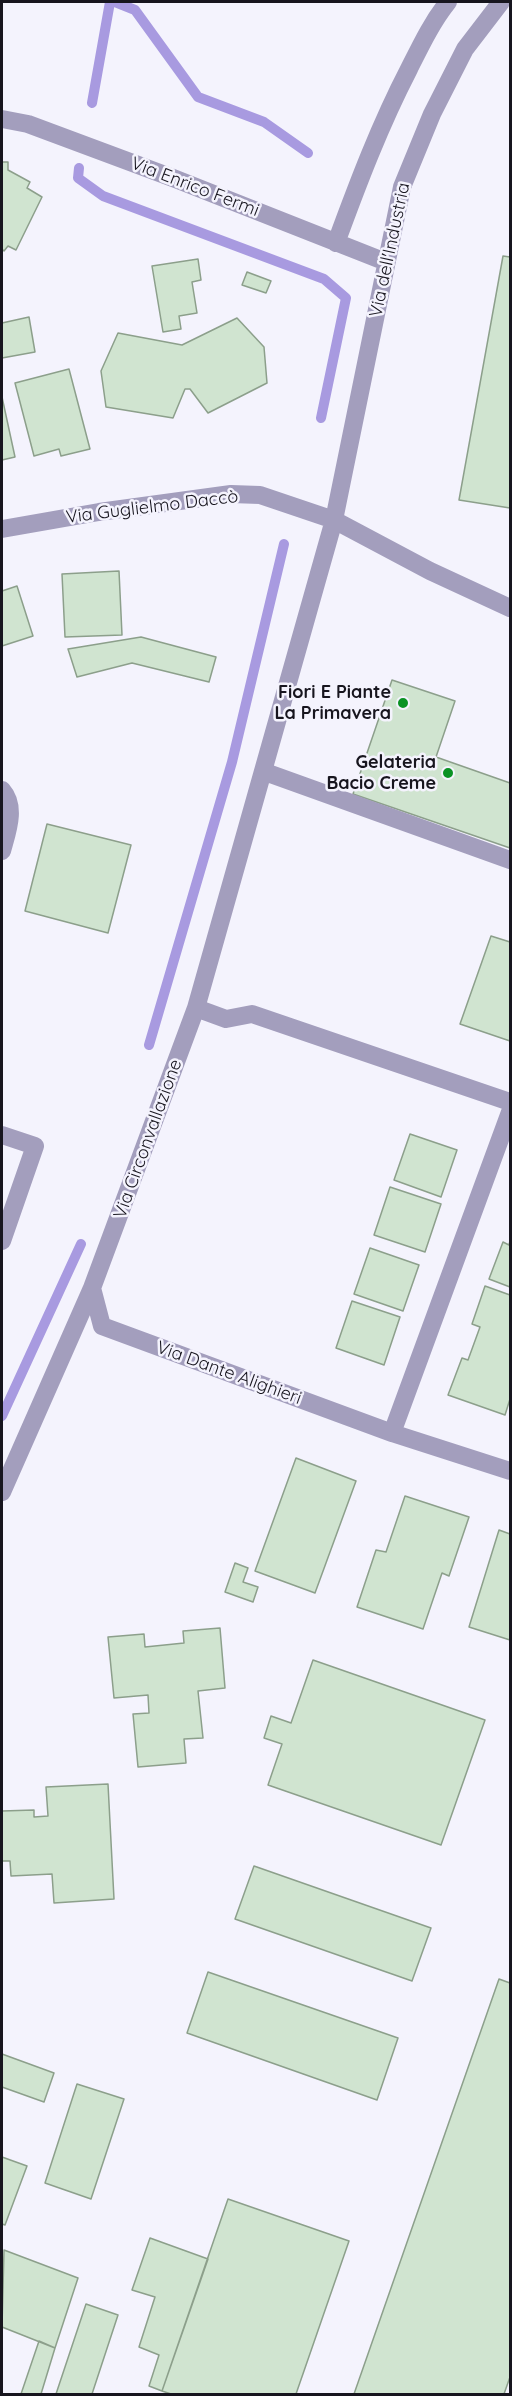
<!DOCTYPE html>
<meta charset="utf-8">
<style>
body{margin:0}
#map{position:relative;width:512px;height:2396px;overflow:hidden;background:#f4f3fd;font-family:Quicksand,sans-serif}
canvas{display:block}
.frame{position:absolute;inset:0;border:3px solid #17151e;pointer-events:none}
</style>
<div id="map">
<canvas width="512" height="2396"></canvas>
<div class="frame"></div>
</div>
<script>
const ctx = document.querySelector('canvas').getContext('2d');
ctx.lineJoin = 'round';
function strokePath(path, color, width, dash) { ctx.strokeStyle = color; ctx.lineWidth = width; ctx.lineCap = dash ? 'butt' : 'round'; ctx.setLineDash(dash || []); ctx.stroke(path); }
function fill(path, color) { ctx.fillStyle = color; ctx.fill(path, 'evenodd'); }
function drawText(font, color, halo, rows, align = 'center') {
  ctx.font = font + ' Quicksand,sans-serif'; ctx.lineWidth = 5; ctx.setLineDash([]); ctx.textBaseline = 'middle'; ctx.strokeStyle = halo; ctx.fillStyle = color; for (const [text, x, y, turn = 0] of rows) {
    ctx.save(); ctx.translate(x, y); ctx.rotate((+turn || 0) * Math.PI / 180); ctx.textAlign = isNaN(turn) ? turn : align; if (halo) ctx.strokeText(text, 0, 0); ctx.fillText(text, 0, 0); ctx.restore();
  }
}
const stream = new Path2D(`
 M115,2L135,10L198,97L264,122L308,153
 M92,103L110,2
 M79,168L78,178L103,196L324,279L346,298L321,418
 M149,1045L232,762L284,544
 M2,1416L81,1244`);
const building = new Path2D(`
 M2,162H8V170L30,182L27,188L42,197L16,250L8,246L4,251L2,249Z
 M503,256L510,257V508L459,500Z
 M198,259L201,280L192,282L197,313L179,316L181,329L163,332L152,266Z
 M247,272L271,281L266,293L242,285Z
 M29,317L35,352L2,358V323Z
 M237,318L264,347L267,383L208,413L190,389H185L173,418L106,407L101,371L118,333L182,345Z
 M69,369L90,449L61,456L59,449L34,456L15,383Z
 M2,397L15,457L2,460Z
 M119,571L122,635L65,637L62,574Z
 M17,586L33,636L2,646V591Z
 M141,637L216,657L209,682L132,663L77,677L68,649Z
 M392,680L455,701L436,757L510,783V848L353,794Z
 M47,824L131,845L108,933L25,911Z
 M491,936L510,942V1041L460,1024Z
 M410,1134L457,1150L441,1197L394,1180Z
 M390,1187L441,1204L425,1252L374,1235Z
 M510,1241V1287L489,1279L503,1242L509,1245Z
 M370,1248L419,1265L403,1311L354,1294Z
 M485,1286L510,1295V1399L505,1415L448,1395L462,1358L468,1360L480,1327L472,1324Z
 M352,1301L400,1317L384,1365L336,1348Z
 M296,1458L356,1481L315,1593L255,1571Z
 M405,1496L469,1517L449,1576L442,1573L423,1629L357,1607L376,1550L386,1552Z
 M499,1530L510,1534V1640L469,1627Z
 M235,1563L248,1568L243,1582L258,1587L253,1602L225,1592Z
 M220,1628L225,1688L198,1691L203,1738L184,1739L186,1763L138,1767L133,1714L149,1713L148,1695L114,1698L108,1637L144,1634L145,1647L184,1643L183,1631Z
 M313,1660L485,1720L441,1845L268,1785L282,1744L264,1738L271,1716L291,1723Z
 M108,1784L114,1899L54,1903L52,1874L11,1876L10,1861H2V1811L34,1810V1817L48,1816L46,1787Z
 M254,1866L431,1928L412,1981L235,1919Z
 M208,1972L398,2038L377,2100L187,2033Z
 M499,1979L510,1983V2377L504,2394H354Z
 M2,2054L54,2073L44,2102L2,2087Z
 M77,2084L124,2099L91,2199L45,2183Z
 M2,2157L27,2166L5,2225L2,2224Z
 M228,2199L349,2241L296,2394H171L162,2391Z
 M150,2238L208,2259L162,2391L149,2386L159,2355L139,2347L155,2297L132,2290Z
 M4,2250L78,2278L55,2348L2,2327Z
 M86,2304L118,2315L92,2394H56Z
 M39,2341L55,2348L41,2394H21Z`);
const minor = new Path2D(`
 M2,119L28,124L173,178L386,262
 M336,243C358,183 380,125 409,69C421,45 432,22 448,2
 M2,529L99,512L231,494L260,495L334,520L430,571L510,608
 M263,774L265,772L510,860
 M2,790C17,807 7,832 2,851
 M196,1008L226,1019L252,1014L510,1102
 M2,1135L35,1146L2,1241
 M92,1288L102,1326L392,1433L510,1471
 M392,1433L510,1112
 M2,1492L92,1288L196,1008L334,520L402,187L432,114L465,49L501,2`);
const markers = [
 [403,703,6,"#0a9224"],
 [448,773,6,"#0a9224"]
];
const streetNames = [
 ["Via Enrico Fermi",195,187,21],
 ["Via dell'Industria",390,250,-78],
 ["Via Guglielmo Daccò",152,507,-7],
 ["Via Circonvallazione",148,1139,-70],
 ["Via Dante Alighieri",229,1373,20]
];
const poiNames = [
 ["Fiori E Piante",391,693],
 ["La Primavera",391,714],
 ["Gelateria",436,763],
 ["Bacio Creme",436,784]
];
strokePath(stream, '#a89ae0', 10);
fill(building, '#d0e4d0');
strokePath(building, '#8c9f8b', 1.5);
strokePath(minor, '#a39ebd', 18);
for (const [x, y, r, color] of markers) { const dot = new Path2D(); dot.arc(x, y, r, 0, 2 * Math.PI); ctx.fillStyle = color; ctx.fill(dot); strokePath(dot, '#f4f3fd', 2); }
drawText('18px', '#17151e', '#f4f3fd', streetNames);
drawText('bold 18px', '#17151e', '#f4f3fd', poiNames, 'right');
</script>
